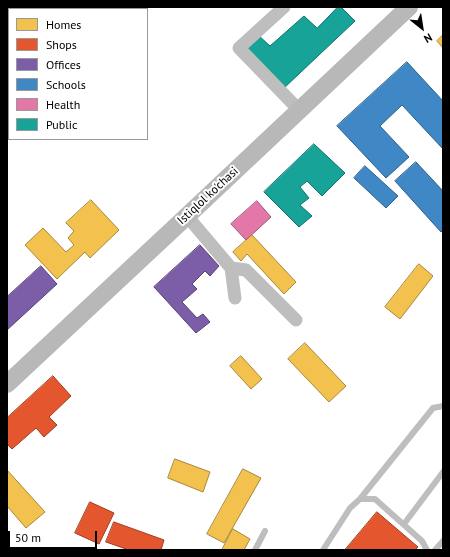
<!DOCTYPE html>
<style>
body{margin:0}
#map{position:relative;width:450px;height:557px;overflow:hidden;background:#fff;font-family:"PT Sans",sans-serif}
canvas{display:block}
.frame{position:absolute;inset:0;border:8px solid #000;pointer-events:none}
.legend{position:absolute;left:8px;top:8px;width:140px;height:132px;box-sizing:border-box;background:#fff;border:1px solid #999;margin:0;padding:5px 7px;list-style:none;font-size:12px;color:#000}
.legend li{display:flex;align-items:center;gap:8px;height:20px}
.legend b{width:20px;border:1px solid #999}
.north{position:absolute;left:402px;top:8px;width:40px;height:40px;-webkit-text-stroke:3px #fff;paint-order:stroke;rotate:150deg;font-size:11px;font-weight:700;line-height:16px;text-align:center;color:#000}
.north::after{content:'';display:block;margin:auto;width:14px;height:18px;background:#000;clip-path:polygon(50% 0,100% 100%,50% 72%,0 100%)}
.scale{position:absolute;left:8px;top:531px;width:89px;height:18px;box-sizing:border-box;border:2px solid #000;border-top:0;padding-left:5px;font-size:12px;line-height:14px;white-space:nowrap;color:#000;-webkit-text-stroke:3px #fff;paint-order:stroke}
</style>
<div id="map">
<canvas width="450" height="557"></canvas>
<div class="frame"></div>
<ul class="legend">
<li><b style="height:11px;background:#f2c14e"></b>Homes</li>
<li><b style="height:11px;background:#e4572e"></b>Shops</li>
<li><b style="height:11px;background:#7b5ea7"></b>Offices</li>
<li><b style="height:11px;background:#3f88c5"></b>Schools</li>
<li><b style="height:11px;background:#e377a8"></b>Health</li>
<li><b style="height:11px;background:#17a398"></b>Public</li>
</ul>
<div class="north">N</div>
<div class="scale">50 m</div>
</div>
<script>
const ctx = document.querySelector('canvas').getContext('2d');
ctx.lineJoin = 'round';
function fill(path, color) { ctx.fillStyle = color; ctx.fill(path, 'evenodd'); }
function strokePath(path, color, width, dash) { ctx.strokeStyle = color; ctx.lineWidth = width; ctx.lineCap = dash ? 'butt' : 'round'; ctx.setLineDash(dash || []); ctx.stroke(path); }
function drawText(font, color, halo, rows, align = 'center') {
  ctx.font = font + ' "PT Sans",sans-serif'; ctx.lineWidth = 4; ctx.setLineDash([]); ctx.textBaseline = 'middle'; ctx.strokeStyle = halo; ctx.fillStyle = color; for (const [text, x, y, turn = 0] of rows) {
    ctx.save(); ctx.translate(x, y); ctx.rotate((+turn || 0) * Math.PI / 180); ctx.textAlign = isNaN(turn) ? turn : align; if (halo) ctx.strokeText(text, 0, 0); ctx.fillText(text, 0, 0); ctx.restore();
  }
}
const homes = new Path2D(`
 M443,35V48L437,41Z
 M91,200L119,230L90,258L85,252L57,279L25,245L43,228L66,252L74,245L68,238L74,231L66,223Z
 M252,235L296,282L284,294L247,254L241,261L233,252Z
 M419,264L433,276L400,319L385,307Z
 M305,343L346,386L329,402L288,359Z
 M241,356L262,379L251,389L230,366Z
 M175,459L210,472L203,492L168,478Z
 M243,469L261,478L224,543L207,534Z
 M7,470L45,512L26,528L7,506Z
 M233,529L250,539L244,550H222Z`);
const shops = new Path2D(`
 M53,376L71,396L49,417L57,425L44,437L36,428L12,449L7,444V418Z
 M90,502L114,513L99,544L75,533Z
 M377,512L418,547L415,550H345Z
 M114,522L164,540L161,550H129L106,542Z`);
const offices = new Path2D(`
 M200,245L219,266L210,276L205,271L192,284L197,289L182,302L197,318L203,314L210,322L196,333L154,287Z
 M41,266L57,284L7,330V297Z`);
const schools = new Path2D(`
 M407,62L443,101V149L402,105L380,126L409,157L386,178L337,126Z
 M416,162L443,191V230L441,232L395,181Z
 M365,166L398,196L386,208L354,178Z`);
const health = new Path2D(`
 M257,201L271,217L246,240L231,224Z`);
const public = new Path2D(`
 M338,7H341L355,21L283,89L243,48L257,34L270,46L304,16L317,28Z
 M314,144L345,173L322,196L307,181L300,187L309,198L300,205L312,216L299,227L264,192Z`);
const lane = new Path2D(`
 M360,499L433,408L443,406
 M404,524L443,472
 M255,550L265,531
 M323,550L350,508L360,499H375L422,541L427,550
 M435,550L443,541`);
const street = new Path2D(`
 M284,7L239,48L299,110
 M7,25L9,27
 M187,216L231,268L235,298
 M231,268L246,270L296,320`);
const secondary = new Path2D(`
 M7,384L187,216L409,7`);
const streetNames = [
 ["Istiqlol ko'chasi",208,196,-43]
];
fill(homes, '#f2c14e');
strokePath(homes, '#a98737', 1);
fill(shops, '#e4572e');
strokePath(shops, '#a03d20', 1);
fill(offices, '#7b5ea7');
strokePath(offices, '#564275', 1);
fill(schools, '#3f88c5');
strokePath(schools, '#2c5f8a', 1);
fill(health, '#e377a8');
strokePath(health, '#9f5376', 1);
fill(public, '#17a398');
strokePath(public, '#10726a', 1);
strokePath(lane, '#bebebe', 6);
strokePath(street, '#bebebe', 13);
strokePath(secondary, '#b8b8b8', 18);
drawText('12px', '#000', '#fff', streetNames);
</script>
